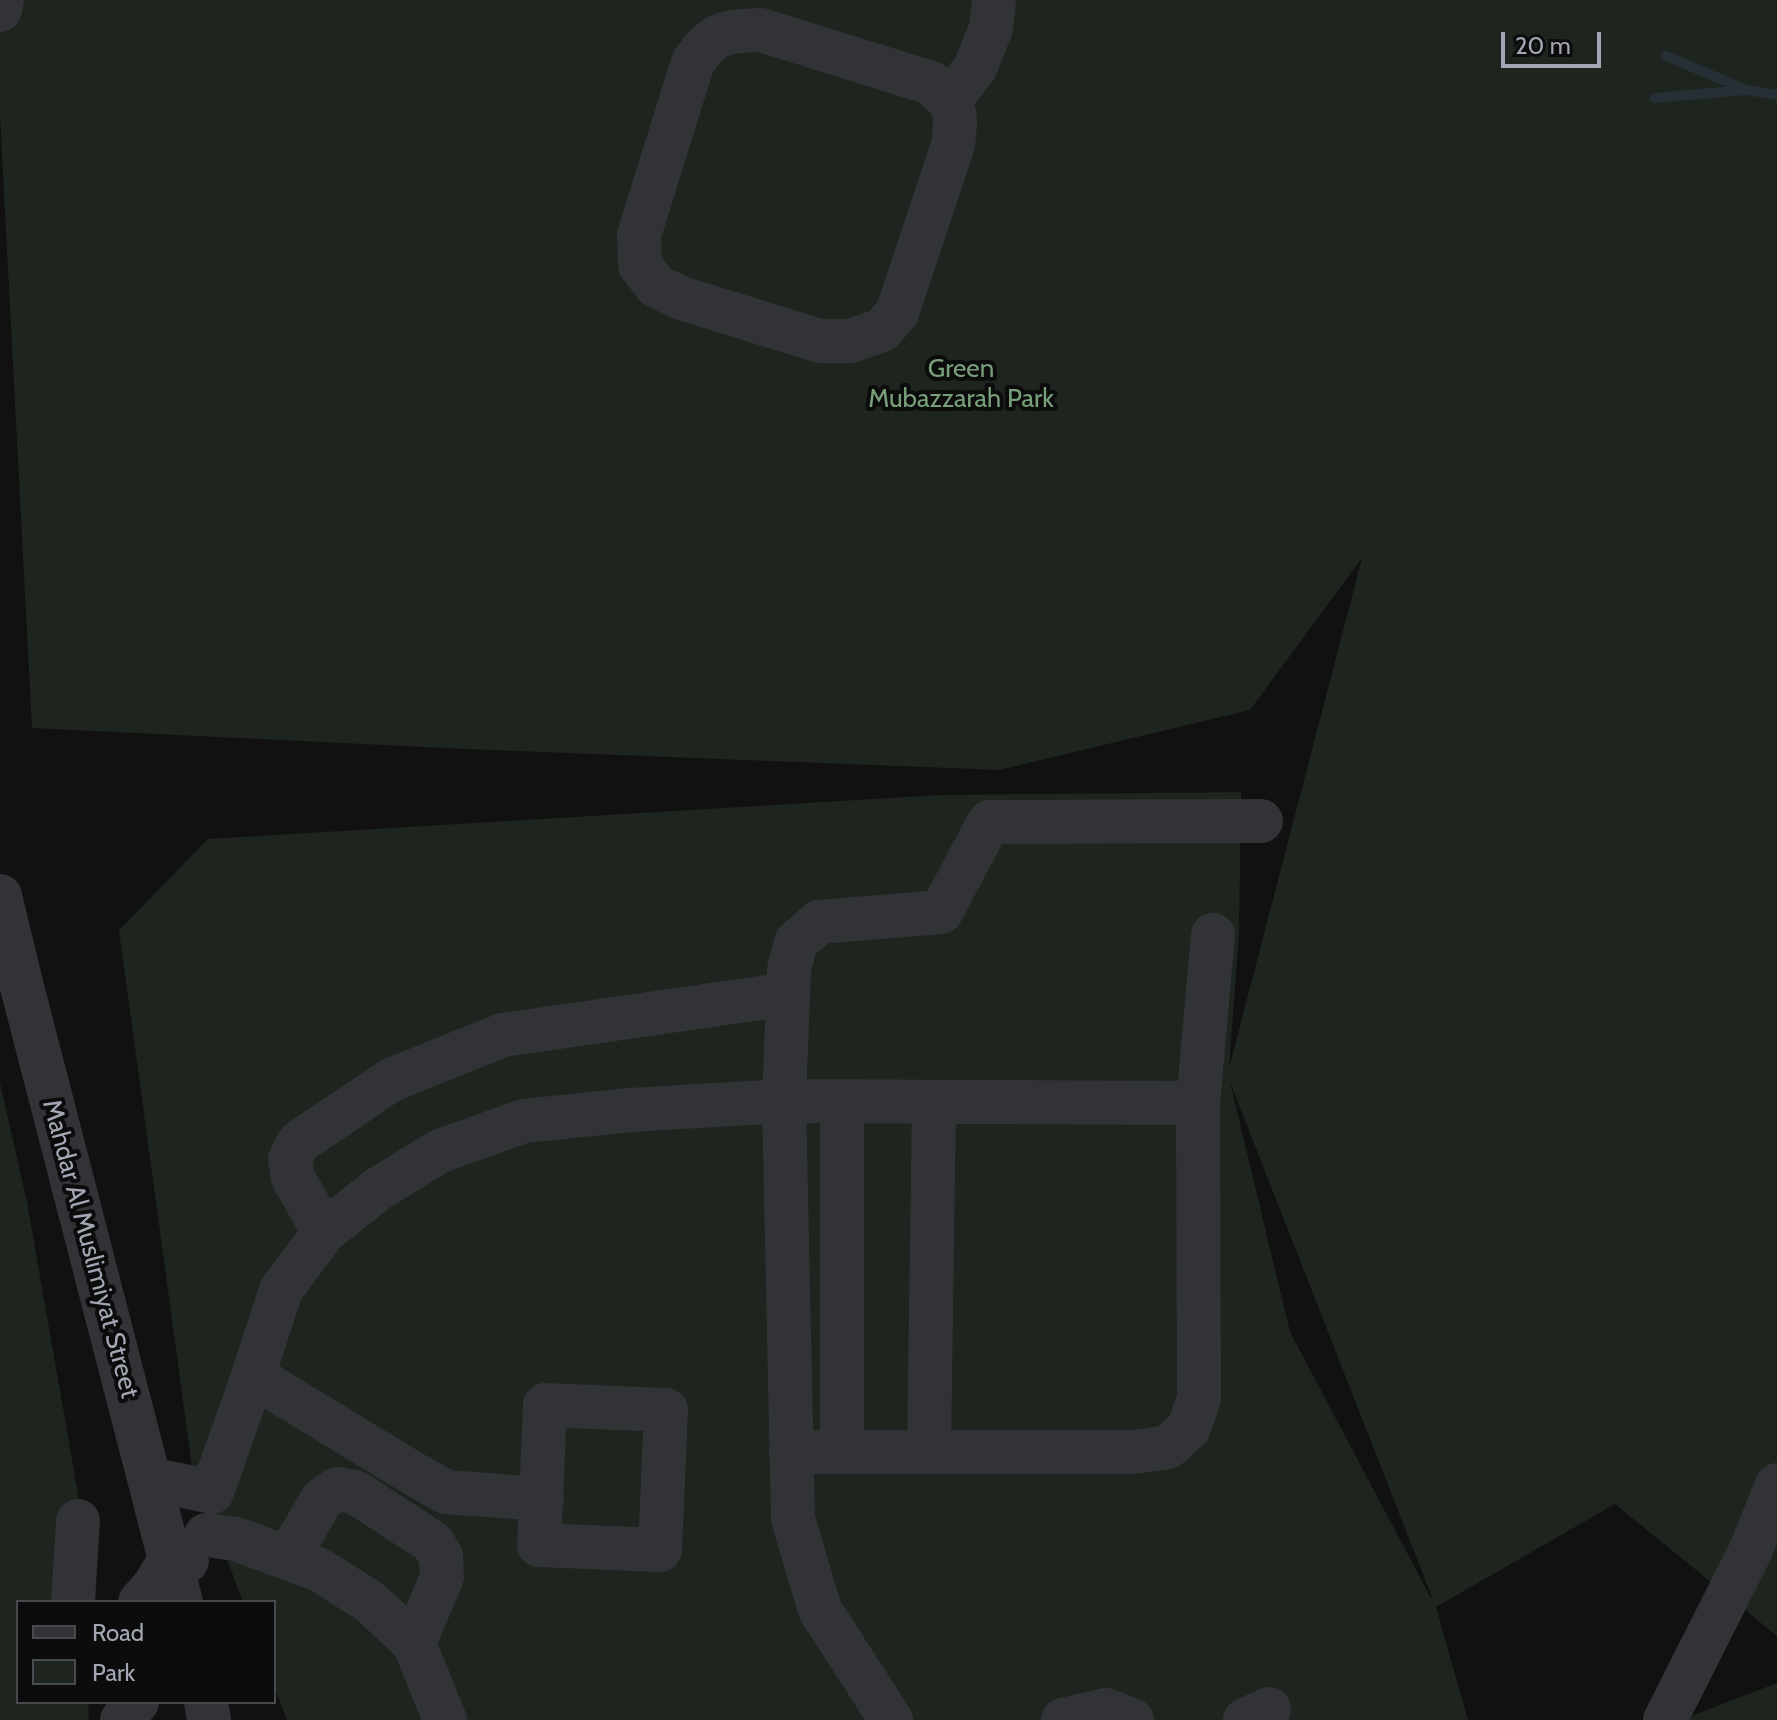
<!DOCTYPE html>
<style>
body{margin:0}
#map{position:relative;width:1777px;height:1720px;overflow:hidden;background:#111112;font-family:Cabin,sans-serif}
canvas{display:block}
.legend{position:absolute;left:16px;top:1600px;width:260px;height:104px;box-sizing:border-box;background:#0c0c0d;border:2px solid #484a4f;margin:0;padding:10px 14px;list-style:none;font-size:24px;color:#a2a7b3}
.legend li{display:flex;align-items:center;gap:16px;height:40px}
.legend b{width:40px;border:2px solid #484a4f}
.scale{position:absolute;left:1501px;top:32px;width:100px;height:36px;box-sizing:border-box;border:4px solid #a2a7b3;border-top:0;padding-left:10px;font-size:24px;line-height:28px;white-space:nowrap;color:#a2a7b3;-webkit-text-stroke:6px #0c0c0d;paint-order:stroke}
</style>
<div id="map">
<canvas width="1777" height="1720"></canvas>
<ul class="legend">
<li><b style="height:10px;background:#323337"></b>Road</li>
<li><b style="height:22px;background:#1d251e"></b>Park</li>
</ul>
<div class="scale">20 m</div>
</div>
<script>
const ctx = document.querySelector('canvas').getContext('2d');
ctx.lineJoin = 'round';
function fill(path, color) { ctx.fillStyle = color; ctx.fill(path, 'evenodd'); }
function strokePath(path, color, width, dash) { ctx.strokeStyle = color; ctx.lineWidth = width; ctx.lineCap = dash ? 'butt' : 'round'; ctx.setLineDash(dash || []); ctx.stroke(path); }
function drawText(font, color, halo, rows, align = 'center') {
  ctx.font = font + ' Cabin,sans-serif'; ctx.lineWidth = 8; ctx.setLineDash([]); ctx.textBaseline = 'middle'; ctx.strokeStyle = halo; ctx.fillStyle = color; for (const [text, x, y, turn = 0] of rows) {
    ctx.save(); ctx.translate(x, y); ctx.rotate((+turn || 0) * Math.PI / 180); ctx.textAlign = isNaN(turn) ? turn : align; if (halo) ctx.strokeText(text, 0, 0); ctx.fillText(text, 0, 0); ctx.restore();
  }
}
const green = new Path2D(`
 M11,0H1777V1636L1615,1504L1436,1607L1468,1720H287L274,1686V1602H243L192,1467L119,930L208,839L940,795L1241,792L1239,934L1229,1068L1362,558L1250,710L999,770L466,749L32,728L0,116V21ZM1230,1082L1432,1597L1431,1598L1290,1332Z
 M0,1083L27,1202L85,1534L87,1602H18V1702H88L89,1720H0Z
 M1777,1683V1720H1681Z`);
const stream = new Path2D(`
 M1666,56L1747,90L1777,95
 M1655,98L1745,90`);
const minor = new Path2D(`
 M0,10L2,0
 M761,30L931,83C957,106 957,111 953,145L897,313L882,330L851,341H820L681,298L656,286L640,265L639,235L693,62C715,30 725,32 761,30Z
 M950,100L975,68L991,28L994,0
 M0,896L21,983L181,1602
 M324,1232L293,1178L290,1159L299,1142L391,1080L503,1035L788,994
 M253,1376L414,1474L446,1492L542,1499
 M545,1405L666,1410L660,1550L539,1545Z
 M791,1452H1134L1168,1447L1189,1428L1199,1398L1198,1103L1213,935
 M842,1452V1101
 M929,1452L934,1102
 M150,1479L212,1492L253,1376L281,1290L324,1232L378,1189L440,1151L524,1121L630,1110L784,1101L1198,1103
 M206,1535L236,1539L320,1570L370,1602L414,1643L445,1720
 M288,1558L322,1499L337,1489L355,1492L432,1542L441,1556L442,1577L414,1643
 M73,1602L78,1521
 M140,1602L154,1586L170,1560L187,1561
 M206,1702L209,1720
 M122,1720L137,1702
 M891,1720L820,1610L793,1519L784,1101L789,970L796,942L819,922L941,912L989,822L1261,821
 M1063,1720L1106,1710L1132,1720
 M1245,1720L1269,1709
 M1665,1720L1750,1552L1777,1485`);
const parkNames = [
 ["Green",961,369],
 ["Mubazzarah Park",961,399]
];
const streetNames = [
 ["Mahdar Al Muslimiyat Street",90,1249,75]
];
fill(green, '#1d251e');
strokePath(stream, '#272f36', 10);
strokePath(minor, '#323337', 44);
drawText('26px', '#789f7a', '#0c0c0d', parkNames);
drawText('26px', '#a2a7b3', '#0c0c0d', streetNames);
</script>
